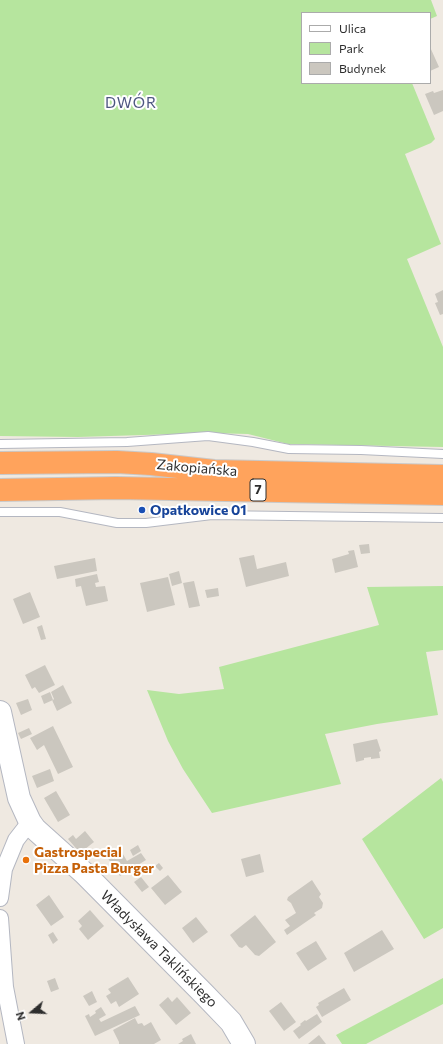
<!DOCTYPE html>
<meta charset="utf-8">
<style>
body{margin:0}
#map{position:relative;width:443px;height:1044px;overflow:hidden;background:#efe9e1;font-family:Commissioner,sans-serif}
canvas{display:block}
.legend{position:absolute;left:301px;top:12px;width:130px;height:72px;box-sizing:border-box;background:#fff;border:1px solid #ababab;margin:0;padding:5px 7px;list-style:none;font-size:12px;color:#2e2e2e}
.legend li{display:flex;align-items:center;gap:8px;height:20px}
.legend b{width:20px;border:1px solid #ababab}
.north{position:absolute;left:12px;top:992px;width:40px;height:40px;-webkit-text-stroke:3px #fff;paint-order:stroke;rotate:251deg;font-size:11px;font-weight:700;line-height:16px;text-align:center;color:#2e2e2e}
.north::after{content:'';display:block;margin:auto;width:14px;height:18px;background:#2e2e2e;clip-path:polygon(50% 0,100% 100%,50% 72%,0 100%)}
</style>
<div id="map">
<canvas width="443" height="1044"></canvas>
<ul class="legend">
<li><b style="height:5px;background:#fff"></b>Ulica</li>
<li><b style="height:11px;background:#b6e59e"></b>Park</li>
<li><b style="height:11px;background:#cbc7bf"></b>Budynek</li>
</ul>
<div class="north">N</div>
</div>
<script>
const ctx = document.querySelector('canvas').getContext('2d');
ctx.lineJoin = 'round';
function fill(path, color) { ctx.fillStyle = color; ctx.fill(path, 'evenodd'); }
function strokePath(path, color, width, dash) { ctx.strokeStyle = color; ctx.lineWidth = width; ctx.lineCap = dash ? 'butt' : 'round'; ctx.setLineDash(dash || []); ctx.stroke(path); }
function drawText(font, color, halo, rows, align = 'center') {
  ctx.font = font + ' Commissioner,sans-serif'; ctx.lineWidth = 4; ctx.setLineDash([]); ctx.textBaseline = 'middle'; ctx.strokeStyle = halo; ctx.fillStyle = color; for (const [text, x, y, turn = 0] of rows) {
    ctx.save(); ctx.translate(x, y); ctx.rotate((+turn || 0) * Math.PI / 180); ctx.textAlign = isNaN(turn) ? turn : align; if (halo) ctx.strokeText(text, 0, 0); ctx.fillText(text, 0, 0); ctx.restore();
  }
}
const green = new Path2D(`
 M0,0H431L437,16L430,19V13H302V83H412L435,139L431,143L405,154L441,244L407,259L443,347V447L288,444L248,434L209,433L78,437L0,436Z
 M443,586V650L426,652L438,715L377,724L325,734L341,784L212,813L183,769L168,741L147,690L179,694L224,689L219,667L379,625L367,587Z
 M441,778L443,782V928L424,939L362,839Z
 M443,978V1004L366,1044H342L336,1035Z`);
const building = new Path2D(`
 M430,47L439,67L430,71Z
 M443,90V111L434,115L425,94L433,91L434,93Z
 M443,290V314L440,315L435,303L438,302L435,294Z
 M369,544L370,553L361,554L359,545Z
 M354,550L358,567L335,573L332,559L349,554L348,551Z
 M254,555L257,569L286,562L289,576L246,587L239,558Z
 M95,558L97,571L57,579L54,566Z
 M179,571L182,583L172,586L169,574Z
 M97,574L99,582L95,583L96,587L105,586L108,601L86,606L81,586L76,587L75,579Z
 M168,577L175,605L147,612L140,583Z
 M194,581L200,606L189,608L183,583Z
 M218,588L219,596L207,598L205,590Z
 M30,592L40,617L23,624L13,599Z
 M42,625L46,639L41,640L37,627Z
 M45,665L55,685L39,693L35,687L32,689L25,675Z
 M63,685L72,703L57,711L52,700H53L44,704L41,696L50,692L53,700L54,699L51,692Z
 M28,699L32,710L21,715L16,703Z
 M53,726L73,767L58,774L44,745L37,750L30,738Z
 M29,728L32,734L21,739L18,733Z
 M377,739L381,751L379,752L380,758L371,759V757L364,758V760L356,762L353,744Z
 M50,769L54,781L37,788L32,776Z
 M56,791L70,815L58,822L44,798Z
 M85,831L94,842L80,853L68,839L73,835L76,839Z
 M138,845L141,851L133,856L130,850Z
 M120,849L127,861L141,853L146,860L120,876L107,857Z
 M260,854L264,872L246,877L241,859Z
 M159,863L163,868L160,871L155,866Z
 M168,875L182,892L165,905L151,888Z
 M141,877L149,887L142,892L134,882Z
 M312,880L321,894L319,897L323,903L322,908L314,913L316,915L287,935L284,930L290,926L285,920L296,913L291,903L287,900L288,897Z
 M49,895L64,917L51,926L36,905Z
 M90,910L104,926L88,940L79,929L82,926L78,921Z
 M255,915L276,942L259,956L255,955L246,945L242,948L239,947L230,935Z
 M196,917L208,932L193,943L182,928Z
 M382,930L394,949L354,972L344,953Z
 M53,932L58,940L53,944L48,935Z
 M316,941L327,959L308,971L296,953Z
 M128,977L139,994L119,1007L116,1001L111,1004L106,996L111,993L108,989Z
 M55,978L59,989L51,992L47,981Z
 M344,988L351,1000L322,1017L316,1007L319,1005L318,1003Z
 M92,991L97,1002L89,1006L83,996Z
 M168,997L172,1002L177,997L191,1013L176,1025L159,1005Z
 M281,1002L296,1022L284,1031L269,1011Z
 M135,1006L140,1015L95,1036L85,1016L89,1014L90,1017L96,1013L95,1011L101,1007L106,1015L99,1019L101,1022Z
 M317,1014L322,1022L299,1039L293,1031L301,1025L300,1024L305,1020L306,1021Z
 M135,1018L138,1024L142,1023L144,1026L151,1022L161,1040L154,1044H119V1042L113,1030Z
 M191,1034L196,1044H178L183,1041L182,1039Z
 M319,1035L326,1044H308Z`);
const lane = new Path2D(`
 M0,444L127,442L208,436L253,442L289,449L361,450L443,454
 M0,512H60L117,523H146L212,515L443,518`);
const street = new Path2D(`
 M0,898L4,869L16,840L30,822
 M0,918L5,987L16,1044`);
const secondary = new Path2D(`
 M0,712L19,798L30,822L35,829L84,873L205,995L231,1022L244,1044`);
const highway = new Path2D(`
 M0,463L117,462L151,464L214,471L443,476
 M0,490L116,488L443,494`);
const markers = [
 [142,510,4,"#1a4fb4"],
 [26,860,4,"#e8710a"]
];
const shields = [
 [258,490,16]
];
const shieldNames = [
 ["7",258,490]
];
const streetNames = [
 ["Zakopiańska",197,468,5],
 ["Władysława Taklińskiego",159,949,45]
];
const transitNames = [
 ["Opatkowice 01",150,510]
];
const foodNames = [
 ["Gastrospecial",34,852],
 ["Pizza Pasta Burger",34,868]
];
const neighbourhoodNames = [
 ["DWÓR",131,103]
];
fill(green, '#b6e59e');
fill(building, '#cbc7bf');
strokePath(lane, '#b4b7c1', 10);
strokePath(street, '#b4b7c1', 18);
strokePath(secondary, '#b4b7c1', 24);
strokePath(highway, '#c9c9c9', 24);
strokePath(lane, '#fff', 8);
strokePath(street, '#fff', 16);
strokePath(secondary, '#fff', 22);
strokePath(highway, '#ffa35c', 22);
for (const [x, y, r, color] of markers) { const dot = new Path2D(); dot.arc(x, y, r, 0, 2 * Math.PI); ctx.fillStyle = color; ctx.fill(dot); strokePath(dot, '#fff', 1.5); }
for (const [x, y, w] of shields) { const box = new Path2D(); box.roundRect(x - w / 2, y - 11, w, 22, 3); ctx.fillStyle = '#fff'; ctx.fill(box); strokePath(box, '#2e2e2e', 1); }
drawText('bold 13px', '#2e2e2e', null, shieldNames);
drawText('14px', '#2e2e2e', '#fff', streetNames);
drawText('bold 14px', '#164399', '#fff', transitNames, 'left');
drawText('bold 14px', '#c56008', '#fff', foodNames, 'left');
ctx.letterSpacing = '1px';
drawText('15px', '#4d5680', '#fff', neighbourhoodNames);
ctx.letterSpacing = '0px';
</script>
